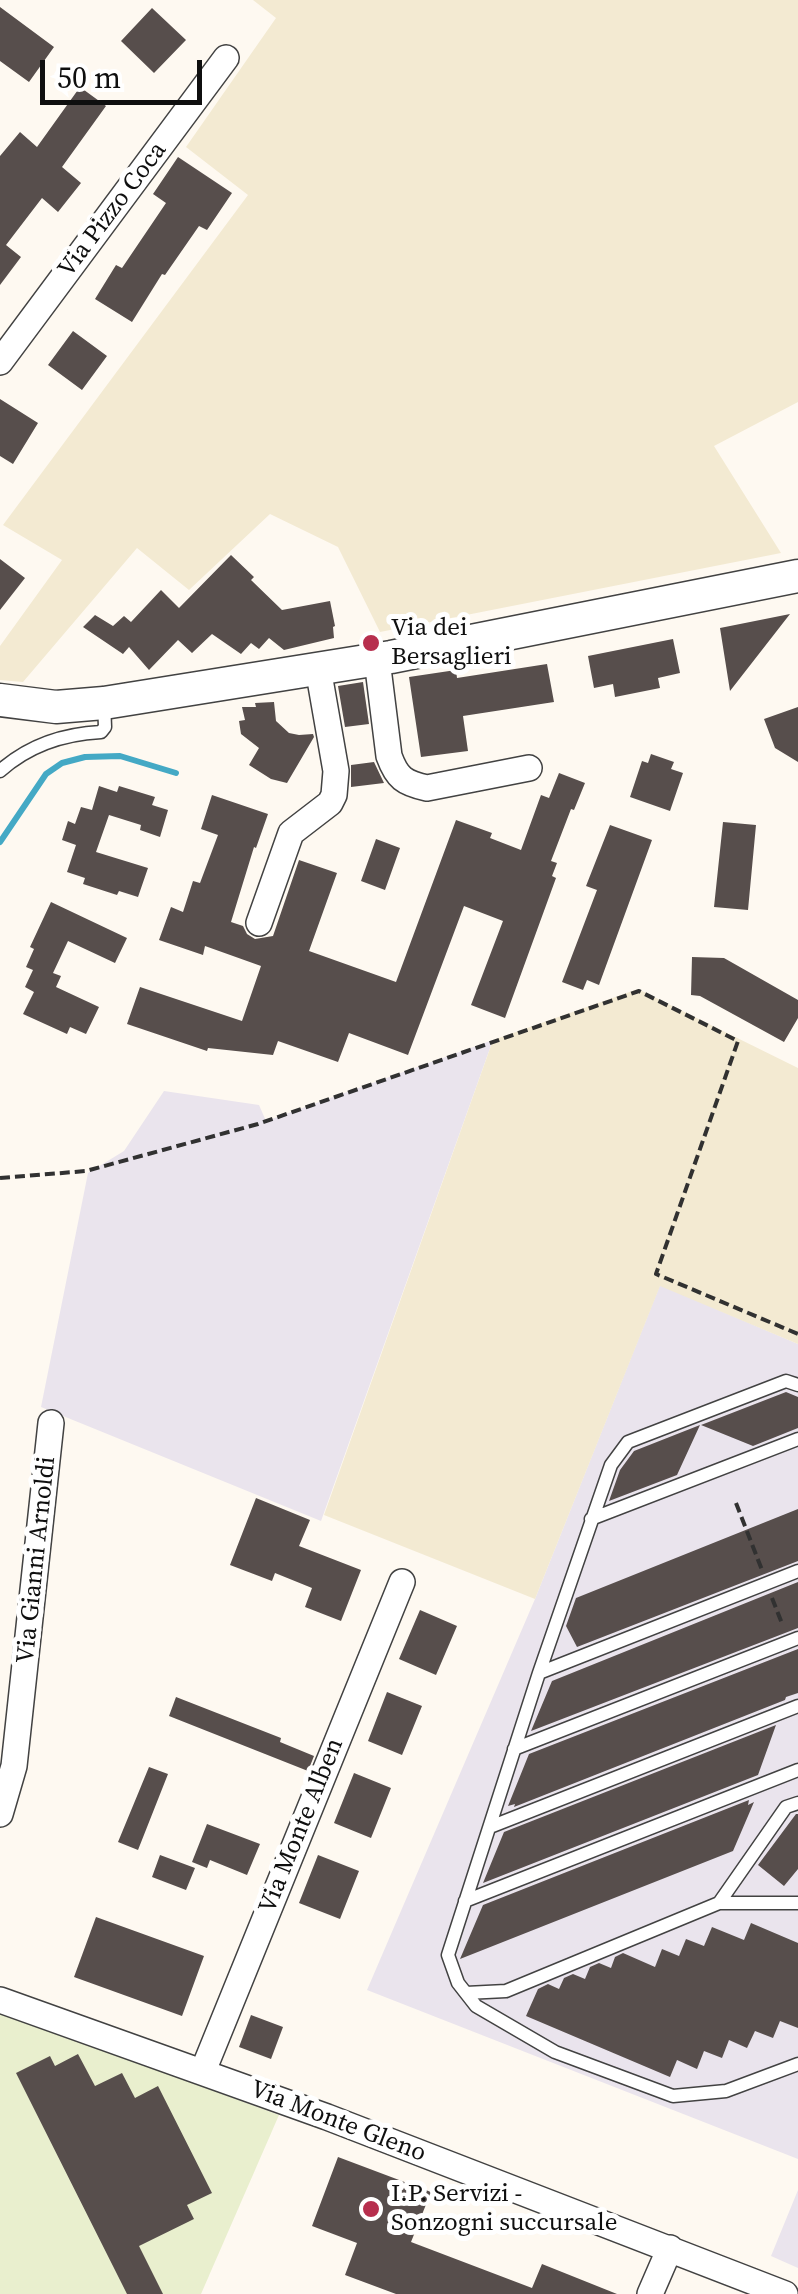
<!DOCTYPE html>
<style>
body{margin:0}
#map{position:relative;width:798px;height:2294px;overflow:hidden;background:#fef9f1;font-family:"Source Serif 4",serif}
canvas{display:block}
.scale{position:absolute;left:40px;top:60px;width:162px;height:45px;box-sizing:border-box;border:5px solid #0f0f0f;border-top:0;padding-left:12px;font-size:30px;line-height:35px;white-space:nowrap;color:#0f0f0f;-webkit-text-stroke:8px #fff;paint-order:stroke}
</style>
<div id="map">
<canvas width="798" height="2294"></canvas>
<div class="scale">50 m</div>
</div>
<script>
const ctx = document.querySelector('canvas').getContext('2d');
ctx.lineJoin = 'round';
function fill(path, color) { ctx.fillStyle = color; ctx.fill(path, 'evenodd'); }
function strokePath(path, color, width, dash) { ctx.strokeStyle = color; ctx.lineWidth = width; ctx.lineCap = dash ? 'butt' : 'round'; ctx.setLineDash(dash || []); ctx.stroke(path); }
function drawText(font, color, halo, rows, align = 'center') {
  ctx.font = font + ' "Source Serif 4",serif'; ctx.lineWidth = 10; ctx.setLineDash([]); ctx.textBaseline = 'middle'; ctx.strokeStyle = halo; ctx.fillStyle = color; for (const [text, x, y, turn = 0] of rows) {
    ctx.save(); ctx.translate(x, y); ctx.rotate((+turn || 0) * Math.PI / 180); ctx.textAlign = isNaN(turn) ? turn : align; if (halo) ctx.strokeText(text, 0, 0); ctx.fillText(text, 0, 0); ctx.restore();
  }
}
const industrial = new Path2D(`
 M493,1040L321,1521L41,1407L88,1173L124,1151L164,1091L259,1105L266,1121Z
 M660,1285L798,1344V2159L367,1990L535,1599Z
 M798,2190V2268L771,2256Z`);
const farmland = new Path2D(`
 M253,0H798V402L714,446L781,553L380,632L338,547L270,514L189,590L137,548L23,682L0,680V646L62,560L3,525L248,195L186,147L276,18Z
 M638,989L798,1068V1344L660,1286L535,1599L324,1515L493,1040Z`);
const pitch = new Path2D(`
 M0,2012L279,2115L201,2294H0Z`);
const stream = new Path2D(`
 M0,842L46,774L62,763L85,757L120,756L176,773`);
const building = new Path2D(`
 M0,7L54,47L29,82L0,61Z
 M152,8L186,40L154,73L121,41Z
 M80,87L106,106L62,167L81,183L58,212L42,198L6,245L21,257L0,285V156L20,132L37,147Z
 M178,157L232,193L207,230L199,226L165,275L162,274L132,322L95,299L116,265L122,268L166,203L153,194Z
 M73,331L107,356L82,390L48,365Z
 M0,399L38,423L13,464L0,456Z
 M231,555L254,577L251,580L282,610L330,601L335,626L333,627L334,638L284,650L269,638L259,649L251,643L241,654L212,634L192,653L178,640L149,670L129,647L123,654L83,627L95,615L113,626L124,616L131,622L161,590L179,608Z
 M0,559L25,578L0,610Z
 M790,614L730,691L720,628Z
 M673,639L680,673L658,678L660,688L615,697L613,684L594,688L588,656Z
 M547,664L554,702L463,716L468,751L421,757L409,677L456,670L457,678Z
 M363,682L369,724L345,727L338,686Z
 M274,702L276,721L289,733L299,735L313,734L314,737L287,783L271,779L249,765L259,748L241,734L239,721L245,720L242,707H256L255,703Z
 M798,707V762L775,748L764,719Z
 M651,754L674,762L671,769L683,773L670,811L630,797L642,761L648,763Z
 M374,762L384,783L351,787V765Z
 M559,773L585,783L574,810L571,809L551,861L557,863L552,876L556,878L505,1018L471,1005L503,921L464,906L408,1055L349,1033L338,1062L278,1041L273,1055L208,1048L207,1051L127,1024L140,987L242,1021L261,966L205,946L203,955L159,940L171,907L183,912L193,881L200,883L218,835L201,829L212,795L268,814L256,848L254,847L231,922L243,926L247,934L255,939L273,936L299,860L337,873L309,951L396,982L456,820L492,833L490,838L521,850L541,795L549,798Z
 M99,786L117,792L119,786L155,797L152,805L168,810L160,837L140,830L141,825L109,815L96,852L148,868L138,897L119,891L117,895L83,884L85,878L67,872L76,845L62,840L68,821L75,824L81,807L92,810Z
 M723,822L756,825L748,910L714,907Z
 M610,825L652,840L599,985L587,980L583,990L562,982L597,890L586,886Z
 M376,839L400,848L385,890L361,881Z
 M51,902L127,938L115,963L68,941L53,973L61,976L56,987L99,1007L86,1034L70,1027L67,1034L23,1014L34,992L25,987L33,970L26,967L34,949L30,947Z
 M692,957L724,958L798,1000V1018L784,1042L700,996L691,995Z
 M786,1392L798,1397V1428L753,1446L701,1425Z
 M700,1425L677,1475L609,1501L620,1470L634,1451Z
 M256,1498L310,1520L299,1546L361,1570L341,1621L305,1607L312,1588L275,1573L272,1581L230,1565Z
 M798,1509V1561L577,1647L566,1626L576,1598Z
 M798,1582V1628L531,1731L552,1681Z
 M420,1610L457,1626L436,1675L399,1659Z
 M798,1649V1693L786,1697L785,1700L514,1807L515,1804L508,1806L529,1754Z
 M387,1692L422,1706L402,1755L368,1741Z
 M176,1697L281,1738L280,1742L314,1756L308,1771L169,1716Z
 M776,1725L758,1775L483,1883L504,1832Z
 M149,1767L168,1774L138,1850L118,1842Z
 M354,1773L391,1788L371,1838L334,1823Z
 M749,1800L748,1805L754,1802L733,1851L460,1959L483,1905Z
 M796,1814H798V1869L784,1886L758,1865Z
 M207,1824L260,1844L247,1875L210,1860L207,1868L192,1862Z
 M160,1855L195,1868L186,1890L152,1877Z
 M318,1855L359,1871L340,1919L299,1903Z
 M96,1917L204,1956L182,2016L74,1977Z
 M751,1923L798,1943V2028L780,2021L773,2038L755,2031L747,2048L729,2040L722,2058L704,2051L697,2069L677,2060L670,2077L526,2016L538,1989L548,1984L559,1989L564,1978L573,1974L585,1979L590,1967L599,1963L611,1968L615,1957L623,1953L655,1967L662,1949L679,1956L686,1939L704,1946L712,1927L744,1940Z
 M251,2015L283,2027L271,2059L239,2047Z
 M78,2054L95,2086L122,2073L135,2098L158,2086L212,2193L187,2205L194,2219L139,2246L163,2294H127L16,2073L50,2056L55,2066Z
 M338,2157L431,2192L411,2242L532,2288L542,2264L617,2294H396L345,2275L357,2243L312,2226Z`);
const path = new Path2D(`
 M0,1178L86,1171L258,1124L639,991L738,1041L656,1274L798,1334
 M736,1503L762,1570
 M772,1598L783,1626`);
const service = new Path2D(`
 M0,771C29,745 62,734 101,732L105,727L104,703
 M798,1385L786,1381L628,1442L611,1465L539,1673L448,1955L458,1983L476,2006L555,2052L673,2096L726,2091L798,2064
 M591,1519L798,1439
 M539,1673L798,1571
 M514,1749L798,1638
 M490,1827L798,1706
 M465,1901L798,1770
 M719,1903H798
 M466,1993L506,1991L719,1903L786,1807L798,1803`);
const minor = new Path2D(`
 M0,362L226,58
 M377,660L389,756C397,778 404,783 427,788L529,768
 M259,923L291,833L330,803L334,795L336,771L318,668
 M0,1814L14,1766L51,1423
 M0,2000L327,2117L785,2294
 M203,2071L402,1582
 M650,2294L670,2248`);
const tertiary = new Path2D(`
 M0,700L56,707L104,703L391,657L798,576`);
const markers = [
 [371,643,10,"#b72f4e"],
 [371,2209,10,"#b72f4e"]
];
const streetNames = [
 ["Via Pizzo Coca",113,210,-53],
 ["Via Gianni Arnoldi",37,1560,-84],
 ["Via Monte Alben",302,1826,-68],
 ["Via Monte Gleno",338,2122,21]
];
const poiNames = [
 ["Via dei",391,629],
 ["Bersaglieri",391,658],
 ["I.P. Servizi -",391,2195],
 ["Sonzogni succursale",391,2224]
];
fill(industrial, '#eae4ed');
fill(farmland, '#f3ead2');
fill(pitch, '#e9efce');
strokePath(stream, '#44a9c5', 6);
fill(building, '#574e4c');
strokePath(service, '#424242', 15);
strokePath(minor, '#424242', 28);
strokePath(tertiary, '#424242', 35);
strokePath(path, '#313131', 4, [10, 5]);
strokePath(service, '#fff', 12);
strokePath(minor, '#fff', 25);
strokePath(tertiary, '#fff', 32);
for (const [x, y, r, color] of markers) { const dot = new Path2D(); dot.arc(x, y, r, 0, 2 * Math.PI); ctx.fillStyle = color; ctx.fill(dot); strokePath(dot, '#fff', 4); }
drawText('25px', '#0f0f0f', '#fff', streetNames);
drawText('25px', '#0f0f0f', '#fff', poiNames, 'left');
</script>
